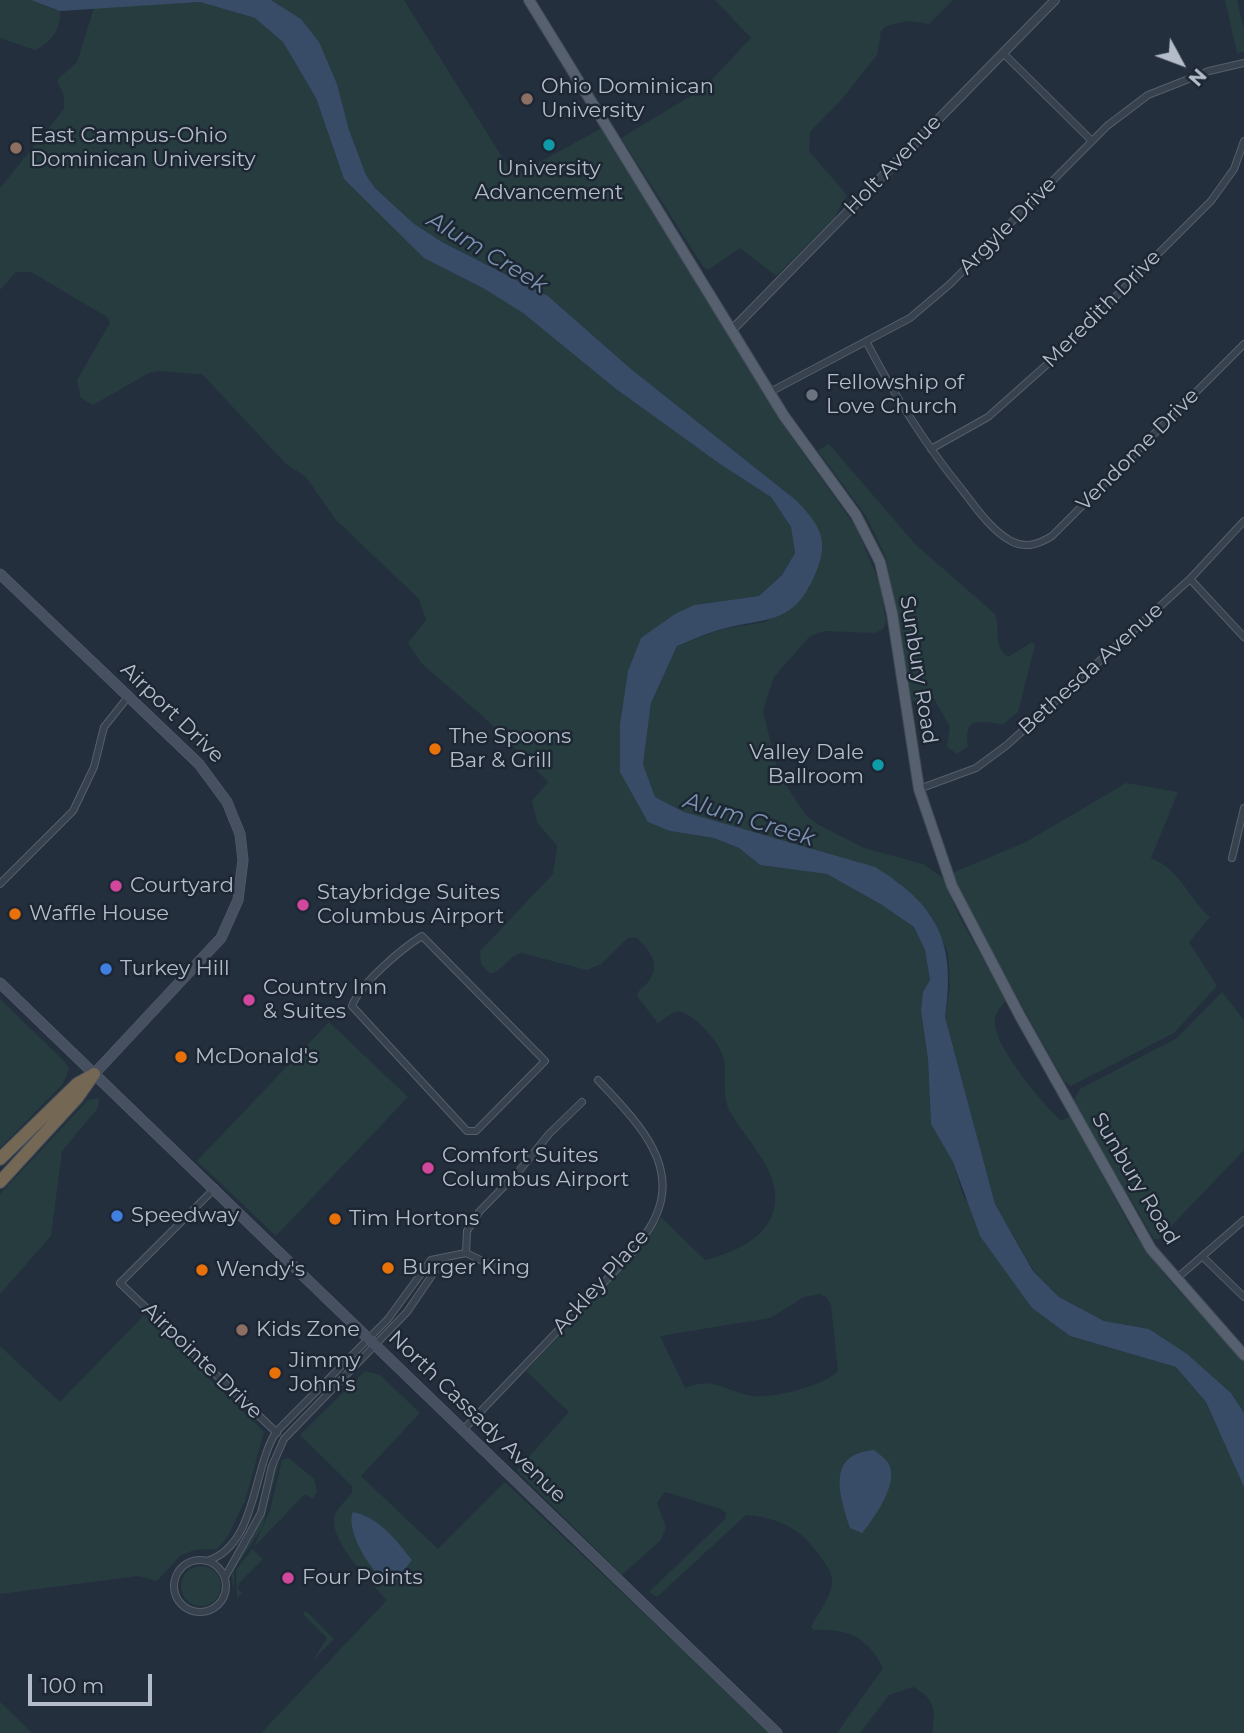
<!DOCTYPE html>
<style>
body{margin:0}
#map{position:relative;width:1244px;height:1733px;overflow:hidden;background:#242f3e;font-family:Montserrat,sans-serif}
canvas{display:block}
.north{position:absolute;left:1146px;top:28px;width:70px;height:70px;-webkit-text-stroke:5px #1d2633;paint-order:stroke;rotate:131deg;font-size:19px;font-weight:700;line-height:28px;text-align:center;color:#b4bcc9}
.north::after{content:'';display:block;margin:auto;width:24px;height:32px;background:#b4bcc9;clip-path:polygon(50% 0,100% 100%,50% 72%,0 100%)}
.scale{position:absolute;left:28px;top:1674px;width:124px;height:32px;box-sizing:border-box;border:4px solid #b4bcc9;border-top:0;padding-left:9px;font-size:21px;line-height:24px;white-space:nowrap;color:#b4bcc9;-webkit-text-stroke:5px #1d2633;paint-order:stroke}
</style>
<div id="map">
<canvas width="1244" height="1733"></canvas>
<div class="north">N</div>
<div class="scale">100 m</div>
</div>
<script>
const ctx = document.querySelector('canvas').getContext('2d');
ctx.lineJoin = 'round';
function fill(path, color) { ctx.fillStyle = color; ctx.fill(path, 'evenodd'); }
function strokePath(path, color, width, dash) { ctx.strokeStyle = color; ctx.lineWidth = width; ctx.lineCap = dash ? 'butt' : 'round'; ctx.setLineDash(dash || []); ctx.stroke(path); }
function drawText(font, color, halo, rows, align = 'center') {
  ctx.font = font + ' Montserrat,sans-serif'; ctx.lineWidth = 5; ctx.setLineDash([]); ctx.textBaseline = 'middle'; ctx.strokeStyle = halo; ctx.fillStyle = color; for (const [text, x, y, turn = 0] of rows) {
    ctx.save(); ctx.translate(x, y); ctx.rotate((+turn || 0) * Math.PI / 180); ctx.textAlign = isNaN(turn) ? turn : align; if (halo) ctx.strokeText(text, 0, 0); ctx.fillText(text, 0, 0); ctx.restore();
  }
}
const green = new Path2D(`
 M0,0H31L60,11C61,29 51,43 35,50L0,38Z
 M271,0H404L514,176L602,128L783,425L856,527L881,586L886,623L883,629L875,633L825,631L810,636L774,677L763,711L778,773L805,814L817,824L864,848L923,864L942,877L959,916L1006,1000C1001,1007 993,1015 995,1025C998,1051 1042,1103 1061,1121L1071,1116L1133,1232L1168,1279L1244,1361V1413L1231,1393L1149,1329L1104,1321L1059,1297L1034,1271L995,1204L945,1017L950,986L948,953L931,915L899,882L684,812L655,797L643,764L651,703L677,646L722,629L765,622L810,588L797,501L631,369L548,296L442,242L413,223L375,188L366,175L349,130L337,84L301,19Z
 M715,0H953L929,24L907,21L886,26L881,31L877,55L842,99L810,132L809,151L847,195L834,218L776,276L740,248L708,270L704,268L621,138L704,88L751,38Z
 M1225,0H1237L1244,30V52L1237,53Z
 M200,2L255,18L283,42L316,98L344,179L483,288L523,313L616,389L720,464L771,497L791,527L795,553L782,575L759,596L694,605L620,725L670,831L714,838L739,848L760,865L827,874L882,905L914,927L925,950L930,980L923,992L921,1011L928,1059L931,1124L953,1162L963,1195L1032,1308L1070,1336L1176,1367L1206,1402L1244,1487V1733H932C936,1711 935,1698 913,1687L889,1695L860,1733H837L883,1668C868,1637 847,1628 814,1630L811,1627C817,1615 831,1597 832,1583C833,1574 827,1566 822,1559C803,1530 781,1518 746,1515L657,1597L649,1592L725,1519L726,1513L721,1509L665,1492L657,1503L666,1527L661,1540L622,1575L520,1474L517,1470L569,1412L526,1371L645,1244L661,1217L705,1260C746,1250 789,1226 771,1176C762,1153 742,1133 730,1112C720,1093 729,1072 722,1053C717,1041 690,1008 676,1012C670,1013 663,1020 658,1023L637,996C639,988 643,988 648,982C662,965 650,951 637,938H628L601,964L587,970L521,953C508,957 503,971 490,974L481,964L480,951L553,874L557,846L537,822L532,801L548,782L486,719L422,664L408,643L426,620L419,599L336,520L306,477L285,463L202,374C185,375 165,368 149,373L93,405L81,398L77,380L110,323L107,317L31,272H16L0,290V188L64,109V96L57,80L77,62L94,8ZM819,1294L826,1297L831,1305L838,1370C829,1385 771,1399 753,1396C724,1391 715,1376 685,1388L660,1336L770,1318L804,1297Z
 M829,444L915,544L995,614C1001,630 992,645 1008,657L1032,642L1035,645L1018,712L1003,724C980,722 963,715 968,746L957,754L947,747L950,727L932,695L927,694L918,706L910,697L886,558L866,516L818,451Z
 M1126,783L1178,792L1151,858C1181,870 1187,897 1210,917L1189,942L1217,986L1174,1033L1071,1086L1064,1081L976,924L952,873L1026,842Z
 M1222,992L1244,1020V1150L1159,1239H1154L1073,1101L1080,1089L1177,1038Z
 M0,999L65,1062L69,1069L63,1084L0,1148Z
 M329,1022L408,1097L276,1236L197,1161Z
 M99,1098L98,1108L62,1151L51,1236L0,1294V1194L88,1100Z
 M144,1315L264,1432L245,1501L228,1536L217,1549L195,1550L181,1555L157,1581L138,1576L0,1594V1346L60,1402Z
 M365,1371L380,1375L420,1413L361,1476L438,1549L505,1482L771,1733H261L387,1600C371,1583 332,1544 334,1519C334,1510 347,1500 352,1493V1486L300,1435Z
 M289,1458L314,1479L317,1491L313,1499L305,1494L254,1547L270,1510L282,1460Z
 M279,1462L262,1528L234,1570V1594L231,1570L262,1519L275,1468Z
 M252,1549L263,1559L239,1583L238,1589L242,1593L237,1597L236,1570Z
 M181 1586a20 20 0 1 1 40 0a20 20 0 1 1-40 0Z
 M306,1611L334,1639L313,1660L327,1638L303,1614Z
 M0,1702L32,1733H0Z`);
const water = new Path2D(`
 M31,0H271L301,19L319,42L337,84L349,130L366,175L375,188L413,223L442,242L548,296L631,369L797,501C819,525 830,539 816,572C795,625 768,617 722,629C707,633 692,640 677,646L651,703L643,764L655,797L684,812L875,867C939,906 956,944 945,1017L995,1204L1033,1271L1059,1297L1104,1321L1149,1329L1187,1354L1231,1393L1244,1413V1487L1206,1402L1176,1367L1070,1336L1032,1308L980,1236L953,1162L931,1124L928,1059L921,1011L923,992L930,980L925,950L914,927L882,905L827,874L760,865L739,848L714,838L670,831L648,822L620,772V725L628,671L641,638L675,614L694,605L759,596L782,575L795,553L791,527L771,497L720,464L616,389L523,313L483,288L424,258L344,179L316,98L283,42L255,18L200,2L60,11Z
 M874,1450C880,1455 888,1460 890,1467C897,1485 874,1519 862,1533L850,1528C840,1496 825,1454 874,1450Z
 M353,1512C379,1517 397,1541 412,1560L394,1583C375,1583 344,1529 353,1512Z`);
const minor = new Path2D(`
 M1003,53L1092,141
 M866,341C894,395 925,444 963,491C976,508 992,531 1011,541C1026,549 1039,544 1052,536L1244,344
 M770,392L910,318L950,284L1107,126L1148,95L1209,71L1244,63
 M931,449L988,417L1052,360L1211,201L1234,169L1244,141
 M1190,579L1244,637
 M919,789L976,768L1007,745L1190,579L1244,521
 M1232,858L1244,808
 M0,884L73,811L94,767L104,727L128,697
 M422,936L545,1061L476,1131H467L352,1006C360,984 401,949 422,936Z
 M215,1188L120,1283L277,1433
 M466,1253L467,1231L479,1212L519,1171L549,1134L582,1102
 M1204,1258L1244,1297
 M1176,1279L1244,1220
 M463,1430L633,1252C640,1241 649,1231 654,1220C683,1164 633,1118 598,1080
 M174 1586a26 26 0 1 1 52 0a26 26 0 1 1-52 0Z
 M207,1561C257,1545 252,1470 276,1432L388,1319L431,1260L466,1253L499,1269
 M225,1577L261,1513L272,1466L284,1439L407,1312L437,1268L439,1260`);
const tertiary = new Path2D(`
 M731,331L1055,0`);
const secondary = new Path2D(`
 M0,574L199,764L227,802L240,834L243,860L238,900L221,938L94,1074
 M0,983L777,1733`);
const primary = new Path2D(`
 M529,0L784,416L856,515L880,562L892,613L919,789L952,886L1020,1016L1151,1249L1244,1355`);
const motorway = new Path2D(`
 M0,1159L77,1084L91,1076
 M0,1182L77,1098L94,1074`);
const markers = [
 [527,99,7,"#8d6e63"],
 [549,145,7,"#0f9aa8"],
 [16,148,7,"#8d6e63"],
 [812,395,7,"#6b7280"],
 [435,749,7,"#e8710a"],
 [878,765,7,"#0f9aa8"],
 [116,886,7,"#d1479c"],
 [303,905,7,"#d1479c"],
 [15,914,7,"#e8710a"],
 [106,969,7,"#3f7fe0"],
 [249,1000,7,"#d1479c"],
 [181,1057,7,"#e8710a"],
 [428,1168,7,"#d1479c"],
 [117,1216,7,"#3f7fe0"],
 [335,1219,7,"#e8710a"],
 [388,1268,7,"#e8710a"],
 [202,1270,7,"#e8710a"],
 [242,1330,7,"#8d6e63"],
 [275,1373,7,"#e8710a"],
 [288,1578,7,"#d1479c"]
];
const poiNames = [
 ["Ohio Dominican",541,87],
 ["University",541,111],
 ["East Campus-Ohio",30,136],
 ["Dominican University",30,160],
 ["University",549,169,"center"],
 ["Advancement",549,193,"center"],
 ["Fellowship of",826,383],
 ["Love Church",826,407],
 ["The Spoons",449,737],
 ["Bar & Grill",449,761],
 ["Valley Dale",864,753,"right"],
 ["Ballroom",864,777,"right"],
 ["Courtyard",130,886],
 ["Staybridge Suites",317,893],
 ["Columbus Airport",317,917],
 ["Waffle House",29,914],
 ["Turkey Hill",120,969],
 ["Country Inn",263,988],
 ["& Suites",263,1012],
 ["McDonald's",195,1057],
 ["Comfort Suites",442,1156],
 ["Columbus Airport",442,1180],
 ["Speedway",131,1216],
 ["Tim Hortons",349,1219],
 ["Burger King",402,1268],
 ["Wendy's",216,1270],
 ["Kids Zone",256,1330],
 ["Jimmy",289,1361],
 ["John's",289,1385],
 ["Four Points",302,1578]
];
const streetNames = [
 ["Holt Avenue",893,165,-46],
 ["Argyle Drive",1008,226,-45],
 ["Meredith Drive",1102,309,-45],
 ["Vendome Drive",1138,450,-45],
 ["Bethesda Avenue",1091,669,-42],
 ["Sunbury Road",918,670,81],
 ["Airport Drive",172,713,44],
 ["Sunbury Road",1135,1179,59],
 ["Ackley Place",601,1282,-48],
 ["Airpointe Drive",202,1361,44],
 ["North Cassady Avenue",477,1417,44]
];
const waterNames = [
 ["Alum Creek",487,253,31],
 ["Alum Creek",749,820,17]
];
fill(green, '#263c3f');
fill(water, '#394c67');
strokePath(minor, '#565f6c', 8);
strokePath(tertiary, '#565f6c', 10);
strokePath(secondary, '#565f6c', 11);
strokePath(primary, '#414a57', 12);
strokePath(motorway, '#434c59', 14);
strokePath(minor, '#38414e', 6);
strokePath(tertiary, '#38414e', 8);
strokePath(secondary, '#465061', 10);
strokePath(primary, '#56606e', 10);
strokePath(motorway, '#746855', 12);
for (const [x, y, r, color] of markers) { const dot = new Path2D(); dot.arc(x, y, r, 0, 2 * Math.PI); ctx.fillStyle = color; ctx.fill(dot); strokePath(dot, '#1d2633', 2.5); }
drawText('21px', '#b4bcc9', '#1d2633', poiNames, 'left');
drawText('21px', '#b4bcc9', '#1d2633', streetNames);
drawText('italic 23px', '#7c92b1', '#1d2633', waterNames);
</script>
